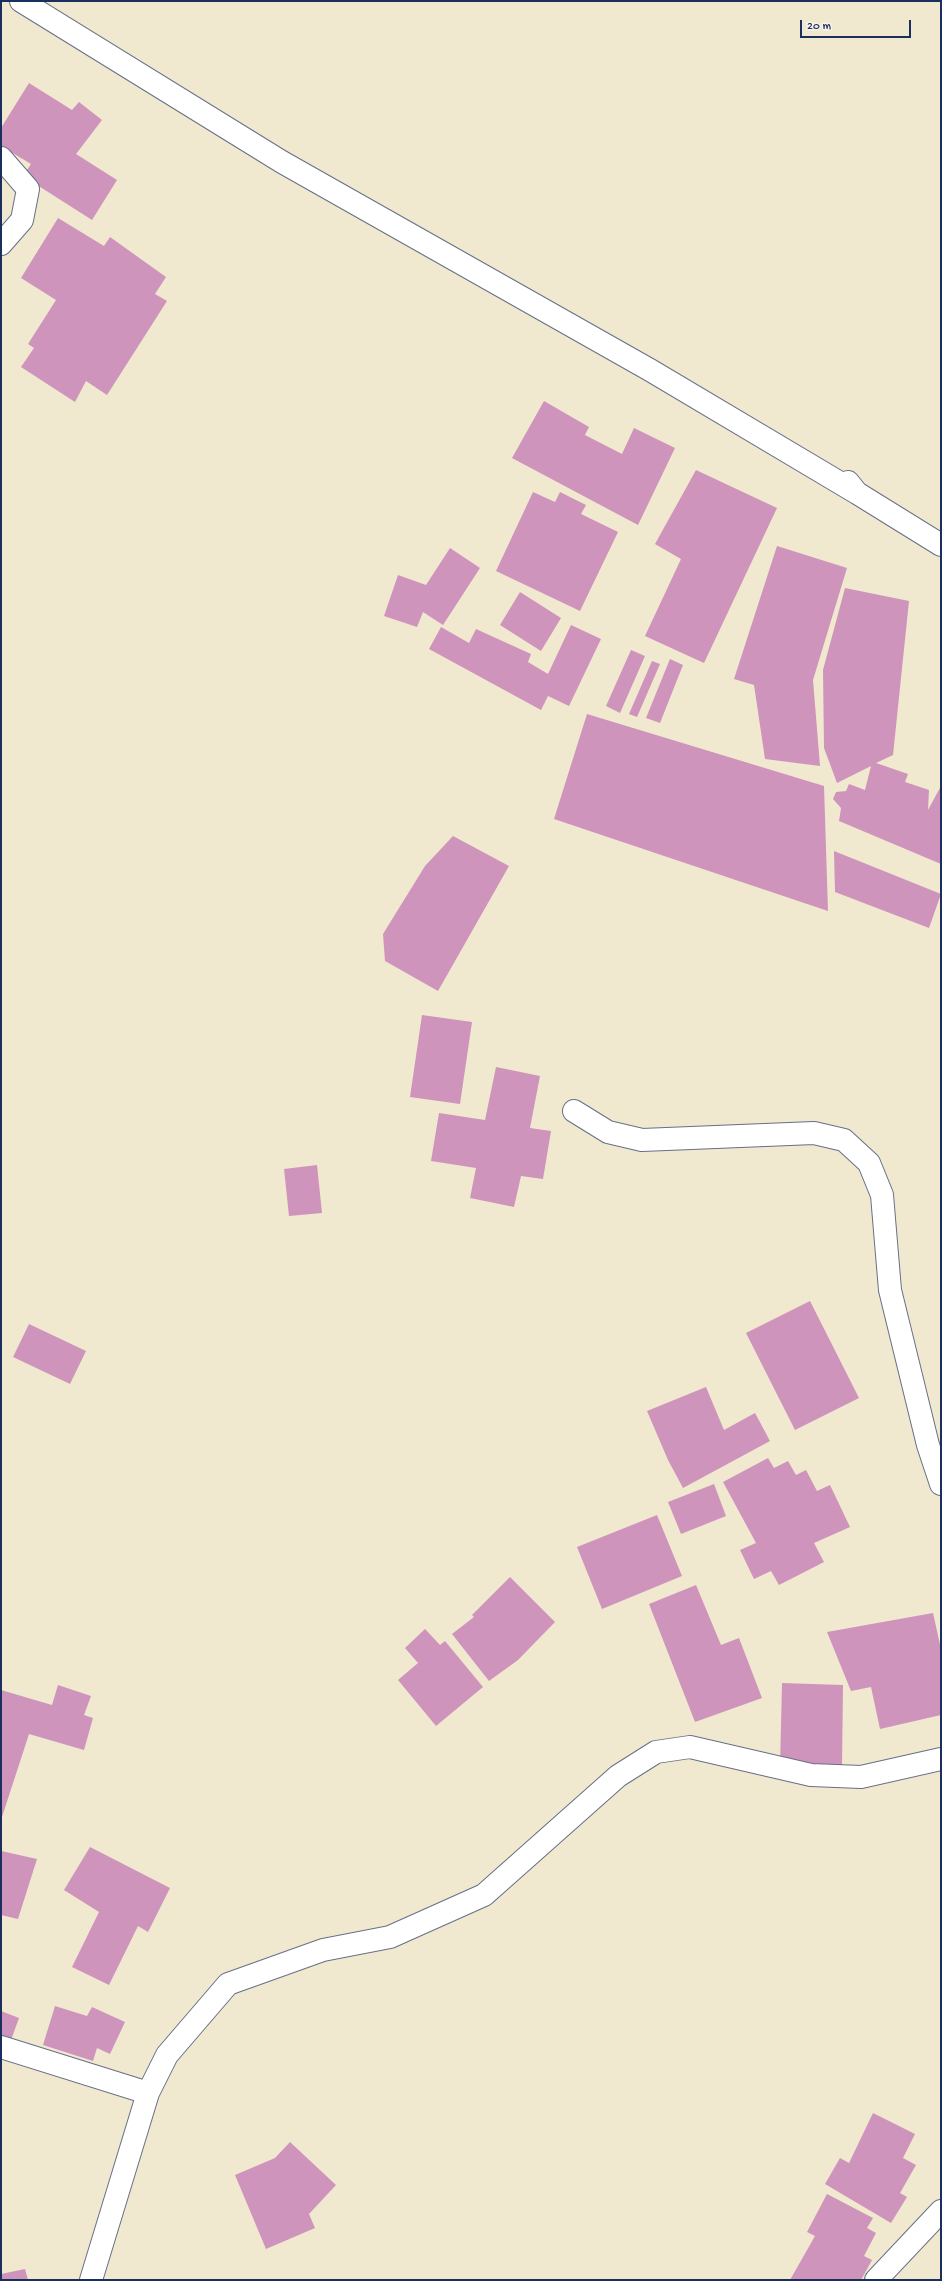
<!DOCTYPE html>
<style>
body{margin:0}
#map{position:relative;width:942px;height:2281px;overflow:hidden;background:#f1e8d0;font-family:"Gochi Hand",sans-serif}
canvas{display:block}
.frame{position:absolute;inset:0;border:2px solid #1b2f5e;pointer-events:none}
.scale{position:absolute;left:800px;top:20px;width:111px;height:18px;box-sizing:border-box;border:2px solid #1b2f5e;border-top:0;padding-left:5px;font-size:12px;line-height:14px;white-space:nowrap;color:#1b2f5e;-webkit-text-stroke:3px #f7f3e8;paint-order:stroke}
</style>
<div id="map">
<canvas width="942" height="2281"></canvas>
<div class="frame"></div>
<div class="scale">20 m</div>
</div>
<script>
const ctx = document.querySelector('canvas').getContext('2d');
ctx.lineJoin = 'round';
function fill(path, color) { ctx.fillStyle = color; ctx.fill(path, 'evenodd'); }
function strokePath(path, color, width, dash) { ctx.strokeStyle = color; ctx.lineWidth = width; ctx.lineCap = dash ? 'butt' : 'round'; ctx.setLineDash(dash || []); ctx.stroke(path); }
const building = new Path2D(`
 M29,83L72,110L79,102L102,120L76,154L117,180L92,220L23,176L31,164L1,146V128Z
 M58,218L104,246L110,237L166,277L155,294L167,301L107,395L86,381L75,402L21,367L34,348L28,344L56,300L21,278Z
 M544,401L589,427L585,435L622,454L634,428L675,448L638,525L512,458Z
 M696,470L777,508L704,663L645,636L681,559L655,544Z
 M533,492L555,502L560,492L586,505L581,514L618,532L580,611L496,571Z
 M777,546L847,568L813,680L820,766L765,759L754,685L734,679Z
 M450,548L480,568L443,625L423,612L417,627L384,616L398,575L426,585Z
 M845,588L909,601L893,755L876,763L908,774L905,782L929,790L928,810L941,786V864L839,821L841,808L833,799L836,792L846,791L849,784L865,790L871,766L837,783L824,748L823,670Z
 M520,592L561,618L541,651L500,625Z
 M571,625L601,639L569,706L548,696L541,710L429,649L441,627L469,643L476,629L531,654L528,662L548,674Z
 M631,650L645,656L620,713L606,706Z
 M670,659L683,665L660,723L646,718Z
 M652,661L660,664L637,717L629,714Z
 M587,714L824,786L828,911L554,819Z
 M453,836L509,866L438,991L385,961L383,934L425,866Z
 M834,851L941,894L929,928L835,892Z
 M422,1015L472,1022L460,1104L410,1097Z
 M496,1067L540,1076L530,1128L551,1131L543,1179L521,1176L514,1207L470,1198L476,1168L431,1161L439,1113L485,1120Z
 M317,1165L322,1213L289,1216L284,1169Z
 M810,1301L859,1398L795,1430L746,1333Z
 M29,1324L86,1351L70,1384L13,1357Z
 M706,1387L724,1430L755,1413L770,1441L683,1488L668,1460L647,1411Z
 M768,1458L774,1468L788,1461L796,1475L806,1470L817,1491L830,1485L850,1527L814,1543L824,1562L779,1585L771,1571L754,1579L740,1550L756,1543L723,1482Z
 M714,1484L726,1516L681,1534L668,1502Z
 M657,1515L682,1576L602,1609L577,1547Z
 M510,1577L555,1622L518,1660L489,1681L452,1634L474,1617L472,1615Z
 M696,1585L721,1645L739,1638L762,1698L695,1722L649,1604Z
 M933,1613L941,1649V1715L880,1729L871,1687L851,1691L827,1632Z
 M425,1629L440,1645L445,1641L483,1687L436,1726L398,1680L418,1663L405,1648Z
 M782,1683L843,1685L842,1768L780,1767Z
 M58,1685L91,1696L84,1715L93,1718L84,1750L29,1734L1,1820V1690L52,1705Z
 M90,1847L170,1888L148,1932L138,1926L109,1985L72,1967L99,1912L64,1890Z
 M1,1851L37,1859L18,1919L1,1915Z
 M55,2006L87,2016L92,2007L125,2022L110,2054L97,2048L93,2061L43,2045Z
 M1,2011L19,2018L11,2040L1,2037Z
 M873,2113L915,2134L903,2158L916,2165L900,2193L907,2197L891,2223L825,2184L840,2158L849,2163Z
 M290,2142L336,2185L309,2214L315,2228L266,2249L235,2175L275,2158Z
 M827,2194L873,2218L867,2228L876,2233L864,2256L872,2260L861,2280H790L815,2236L807,2232Z
 M25,2269L28,2280H1V2274Z`);
const minor = new Path2D(`
 M21,1L282,162L650,370L857,493
 M1,158L28,189L22,220L1,244
 M848,482L857,493L941,545
 M574,1111L608,1132L642,1140L814,1133L844,1140L869,1163L882,1195L890,1290L928,1445L941,1484
 M1,2047L148,2093
 M91,2280L148,2093L167,2055L228,1984L323,1950L390,1937L484,1895L618,1776L656,1752L690,1747L811,1775L861,1777L941,1759
 M876,2280L941,2211`);
fill(building, '#ce94bb');
strokePath(minor, '#667086', 24);
strokePath(minor, '#fff', 22);
</script>
